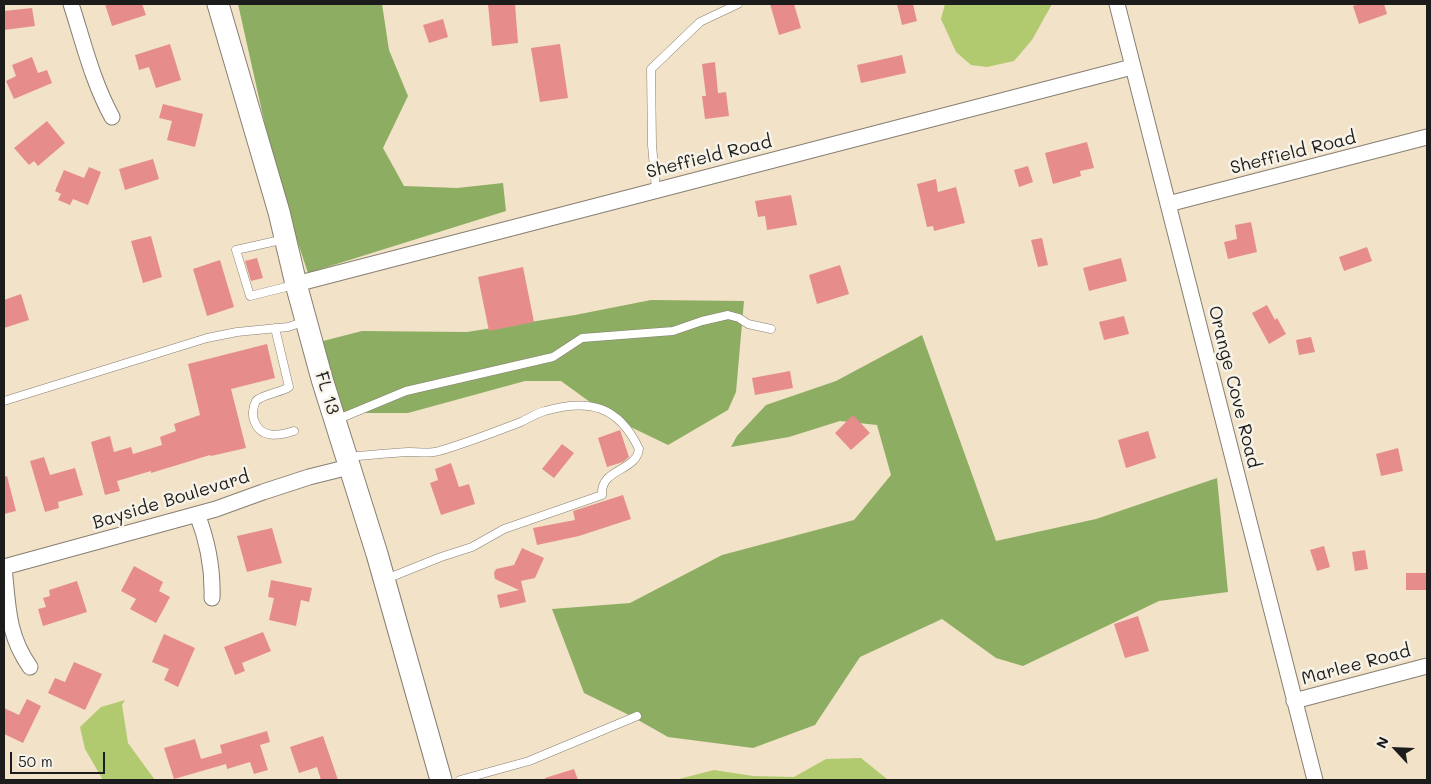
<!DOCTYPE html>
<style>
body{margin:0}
#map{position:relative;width:1431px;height:784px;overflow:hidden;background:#f2e2c8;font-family:Mali,sans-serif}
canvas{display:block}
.frame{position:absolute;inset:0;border:5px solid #1c1c1c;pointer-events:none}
.north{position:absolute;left:1371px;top:724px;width:50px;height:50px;-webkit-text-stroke:4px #f7f3e8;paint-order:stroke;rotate:295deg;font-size:14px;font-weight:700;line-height:20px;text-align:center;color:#1c1c1c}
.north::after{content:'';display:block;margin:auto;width:18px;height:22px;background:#1c1c1c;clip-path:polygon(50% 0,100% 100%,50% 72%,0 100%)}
.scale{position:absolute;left:10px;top:752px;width:95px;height:22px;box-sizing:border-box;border:2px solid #1c1c1c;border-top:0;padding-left:6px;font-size:15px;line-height:18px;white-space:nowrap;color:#1c1c1c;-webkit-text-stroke:4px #f7f3e8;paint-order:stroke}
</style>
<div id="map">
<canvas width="1431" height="784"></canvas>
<div class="frame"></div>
<div class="north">N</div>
<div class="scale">50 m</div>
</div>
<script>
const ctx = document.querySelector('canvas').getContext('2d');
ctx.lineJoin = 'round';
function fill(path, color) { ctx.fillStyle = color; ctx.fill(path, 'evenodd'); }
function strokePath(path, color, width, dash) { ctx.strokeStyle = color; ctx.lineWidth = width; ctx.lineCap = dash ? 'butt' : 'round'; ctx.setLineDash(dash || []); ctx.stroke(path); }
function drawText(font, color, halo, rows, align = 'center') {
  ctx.font = font + ' Mali,sans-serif'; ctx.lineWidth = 5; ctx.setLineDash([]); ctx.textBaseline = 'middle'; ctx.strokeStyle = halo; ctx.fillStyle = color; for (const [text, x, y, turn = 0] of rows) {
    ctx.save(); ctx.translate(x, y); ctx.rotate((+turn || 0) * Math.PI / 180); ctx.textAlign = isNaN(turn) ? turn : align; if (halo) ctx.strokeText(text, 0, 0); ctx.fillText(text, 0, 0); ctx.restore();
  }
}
const green = new Path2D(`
 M945,4H1052L1032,40L1014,61L987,67L971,65L956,52L941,19Z
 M125,700L122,705L128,743L155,780H103L85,749L80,727L101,707Z
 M861,758L887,779L675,780L714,770L753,776L794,777L826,759Z`);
const forest = new Path2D(`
 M238,4H382L389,50L408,96L383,148L404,186L457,188L503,183L506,211L308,273L278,183Z
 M651,300L744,301L736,392L728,410L668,445L612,418L561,381H525L408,413H340L323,341L362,331L467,332L575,315Z
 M922,335L996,541L1096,519L1217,478L1228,592L1159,601L1023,666L996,658L942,619L860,657L815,725L753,748L668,737L631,716L584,693L552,609L630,603L722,555L854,520L891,475L877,425L840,421L789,437L731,447L737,436L766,405L836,381Z`);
const building = new Path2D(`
 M105,4H142L146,15L112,26Z
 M488,4H515L518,43L492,46Z
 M770,4H794L801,28L779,35Z
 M897,4H913L917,21L902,25Z
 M1359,4H1384L1387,14L1359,24L1353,6Z
 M32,8L35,26L4,30V11Z
 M443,19L448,37L429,43L423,25Z
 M170,44L181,80L156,88L149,67L139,70L135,55Z
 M560,44L568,98L540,102L531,48Z
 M902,55L906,73L861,83L857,65Z
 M32,57L38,73L47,70L52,83L14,99L6,81L16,76L12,65Z
 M715,62L718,93L726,92L729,116L705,119L702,96H706L702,64Z
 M163,104L203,114L195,147L167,140L172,121L159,118Z
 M47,121L65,143L38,166L34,161L29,165L14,148Z
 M1087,142L1094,168L1080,171L1081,176L1053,184L1045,153Z
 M153,159L159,179L125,190L119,169Z
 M1028,166L1033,182L1019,187L1014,170Z
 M89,167L101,172L88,205L73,199L70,205L58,200L61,194L55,191L64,170L84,178Z
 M936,179L938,192L956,187L965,223L934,231L933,226L927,227L917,184Z
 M791,195L797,225L767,230L765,216L758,217L755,201Z
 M1251,222L1257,252L1228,259L1224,242L1237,239L1235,225Z
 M151,236L162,277L143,283L131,241Z
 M1042,238L1048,265L1038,267L1031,240Z
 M1367,247L1372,261L1344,271L1339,257Z
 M257,258L263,278L251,281L245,261Z
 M1121,258L1127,281L1089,291L1083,268Z
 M220,260L234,307L207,316L193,269Z
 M840,265L849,294L817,304L809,275Z
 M523,267L534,322L489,331L478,277Z
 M21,294L29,320L4,328V300Z
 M1267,305L1275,320L1277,318L1286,334L1269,344L1252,313Z
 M1124,316L1129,334L1104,340L1099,322Z
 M1311,337L1315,352L1299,355L1296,340Z
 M267,344L275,378L231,389L246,448L211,456L210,455L151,473V471L117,481L120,491L105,495L91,442L110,436L114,452L131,447L133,454L162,445L160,437L176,431L174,424L200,415L188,364Z
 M790,371L793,388L755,395L752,378Z
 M853,415L870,433L851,450L835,433Z
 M620,430L629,457L623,462L607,467L598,438Z
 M1148,431L1156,458L1126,468L1118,440Z
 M562,444L574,453L554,478L542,469Z
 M1398,448L1403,471L1381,476L1376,454Z
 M44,457L50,475L75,468L83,495L58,502L59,508L45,512L30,461Z
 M451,463L459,487L469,484L475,504L441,515L430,483L438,480L435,469Z
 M7,476L16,511L4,514V477Z
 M623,495L631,519L579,536L537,545L533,528L575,520L573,511Z
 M272,528L282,563L247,572L237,536Z
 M1324,546L1330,567L1317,571L1310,550Z
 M522,548L544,558L535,578L521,581L526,602L500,608L497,595L519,590L495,579L494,573L496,569L514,565Z
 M1365,550L1368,569L1355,571L1352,552Z
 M134,566L163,582L159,591L170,597L156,623L130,609L136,599L121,591Z
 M1406,573H1427V590H1406Z
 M271,580L312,588L309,602L301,600L296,626L269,620L274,598L268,597Z
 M77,581L87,612L43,626L38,609L46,607L43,598L50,596L49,590Z
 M1138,616L1149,651L1125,658L1114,624Z
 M263,632L271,651L242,663L245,671L235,675L224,647Z
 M164,634L195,648L178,687L164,680L169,669L152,662Z
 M74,662L102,674L85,710L48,693L55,678L65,682Z
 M27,699L41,706L23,743L4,734V708L19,715Z
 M267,731L270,742L260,745L268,770L254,774L250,762L227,769L226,764L174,779L164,748L195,739L201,759L222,753L220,745Z
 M323,736L338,780H321L317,767L299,773L290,747Z
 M574,769L578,780H545V778Z`);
const service = new Path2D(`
 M656,190L652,145L651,69L700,22L738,4
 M285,239L236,250L250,296L294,285
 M275,328L289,387C282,392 261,395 256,401C253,406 252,415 254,420C260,439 279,436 294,431
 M4,401L207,338L237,332L288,327L306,321
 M336,420L406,391L553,357L582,338L673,331L702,321L728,315L739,318L748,324L771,329
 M348,457C368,455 388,453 409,452C418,452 430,454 439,451C467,443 494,432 521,422C529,418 537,413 545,411C589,398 619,406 639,449C636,472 600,468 602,495L504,529L472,547L441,557L386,579
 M460,780L529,761L637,716`);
const minor = new Path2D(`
 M71,4C84,44 92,80 112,117
 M1117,4L1315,780
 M1168,204L1427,137
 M296,284L1132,67
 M197,514C208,542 213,568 212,598
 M4,567L216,509L263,492L309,477L349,467
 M4,567C8,604 7,635 30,667
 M1294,701L1427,666`);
const secondary = new Path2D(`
 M218,4L279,212L296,284L322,379L377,554L441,780`);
const streetNames = [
 ["Sheffield Road",1293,153,-14],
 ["Sheffield Road",709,157,-14],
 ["Orange Cove Road",1234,387,76],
 ["FL 13",327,393,73],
 ["Bayside Boulevard",171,500,-17],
 ["Marlee Road",1356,665,-15]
];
fill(green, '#b2ca6f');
fill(forest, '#8dae62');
fill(building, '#e68d8c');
strokePath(service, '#877f72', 9);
strokePath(minor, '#877f72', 17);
strokePath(secondary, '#877f72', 23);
strokePath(service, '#fff', 8);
strokePath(minor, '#fff', 15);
strokePath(secondary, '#fff', 21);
drawText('18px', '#1c1c1c', '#f7f3e8', streetNames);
</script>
